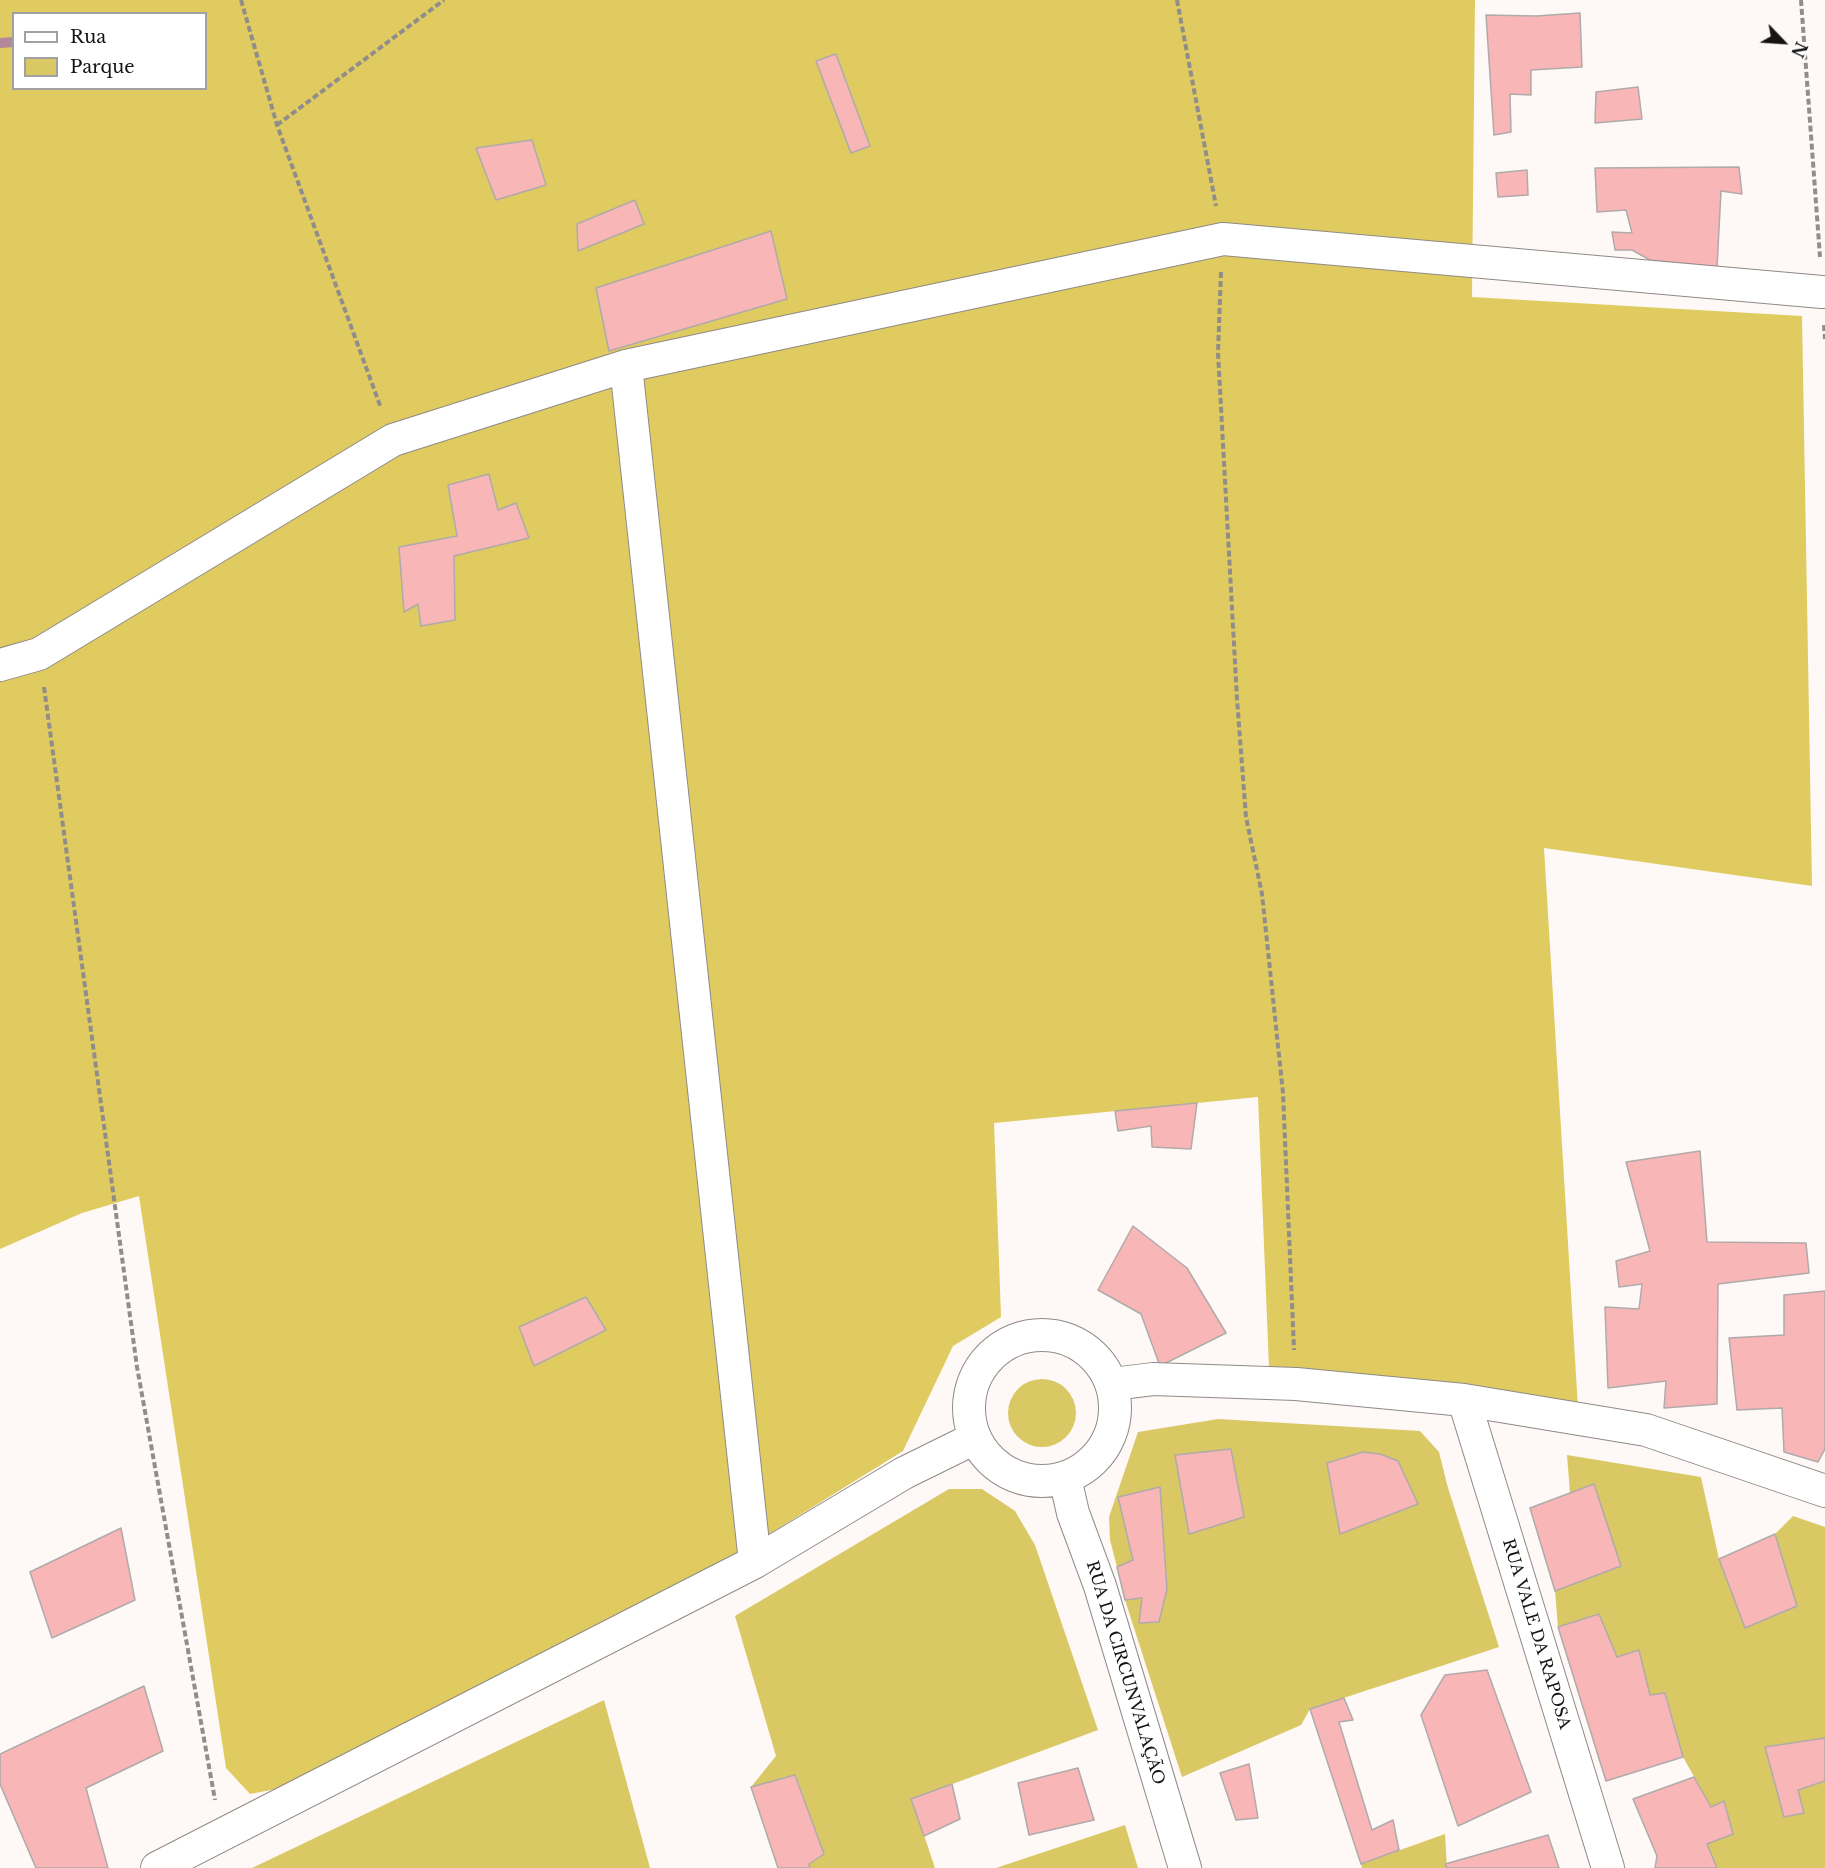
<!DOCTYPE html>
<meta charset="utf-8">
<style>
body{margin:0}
#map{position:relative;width:1825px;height:1868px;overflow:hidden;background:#fef8f6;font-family:"Libre Baskerville",serif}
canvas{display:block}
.legend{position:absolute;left:12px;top:12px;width:195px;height:78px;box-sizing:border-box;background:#fff;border:2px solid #a2a1a1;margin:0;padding:8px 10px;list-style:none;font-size:18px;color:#161514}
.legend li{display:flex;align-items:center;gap:12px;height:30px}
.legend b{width:30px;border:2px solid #a2a1a1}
.north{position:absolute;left:1753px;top:12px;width:60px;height:60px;-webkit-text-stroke:4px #fff;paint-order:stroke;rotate:115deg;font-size:16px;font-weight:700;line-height:24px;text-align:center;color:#161514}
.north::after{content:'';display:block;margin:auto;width:21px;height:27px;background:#161514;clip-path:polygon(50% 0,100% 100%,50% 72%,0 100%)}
</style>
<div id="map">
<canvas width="1825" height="1868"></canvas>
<ul class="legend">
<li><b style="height:8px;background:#fff"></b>Rua</li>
<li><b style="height:16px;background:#dac865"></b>Parque</li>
</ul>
<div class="north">N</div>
</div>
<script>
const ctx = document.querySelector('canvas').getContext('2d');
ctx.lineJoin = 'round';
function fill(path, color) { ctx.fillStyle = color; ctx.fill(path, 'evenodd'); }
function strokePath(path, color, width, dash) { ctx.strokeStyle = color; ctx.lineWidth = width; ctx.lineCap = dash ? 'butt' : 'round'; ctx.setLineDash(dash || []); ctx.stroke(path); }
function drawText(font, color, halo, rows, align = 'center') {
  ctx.font = font + ' "Libre Baskerville",serif'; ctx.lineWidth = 5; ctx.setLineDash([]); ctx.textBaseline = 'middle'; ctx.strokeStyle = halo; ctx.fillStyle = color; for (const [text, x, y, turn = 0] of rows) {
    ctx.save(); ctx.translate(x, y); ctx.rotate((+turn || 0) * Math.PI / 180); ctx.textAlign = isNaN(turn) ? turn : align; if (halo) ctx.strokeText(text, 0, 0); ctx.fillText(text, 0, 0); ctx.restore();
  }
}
const green = new Path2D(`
 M1008 1413a34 34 0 1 1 68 0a34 34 0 1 1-68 0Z
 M1218,1419L1420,1431L1439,1452L1448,1488L1499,1647L1310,1709L1301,1725L1182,1777L1125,1600L1142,1598L1139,1623L1159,1622L1167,1589L1160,1487L1118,1498L1133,1560L1117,1567L1110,1540L1109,1517L1138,1432Z
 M1567,1455L1701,1477L1719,1559L1745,1628L1796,1605L1775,1534L1793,1516L1825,1527V1738L1765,1747L1784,1816L1803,1813L1798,1790L1825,1781V1868H1717L1707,1844L1733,1833L1724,1801L1711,1807L1683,1757L1666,1694L1650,1695L1639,1650L1617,1657L1599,1614L1558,1627L1555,1591L1621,1566L1594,1485L1570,1493Z
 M949,1489H982L1015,1511L1035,1545L1098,1730L912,1799L935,1868H810L809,1864L824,1854L796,1776L751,1787L776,1756L735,1616Z
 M604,1700L650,1868H252Z
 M1125,1825L1138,1868H996Z
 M1445,1834L1447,1868H1362L1361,1864Z`);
const forest = new Path2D(`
 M0,0H1475L1472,297L1802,316L1812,886L1544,848L1578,1408L1269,1368L1258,1097L994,1123L1001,1317L953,1346L903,1451L692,1582L292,1786L250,1794L226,1768L139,1196L82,1213L0,1249ZM14,14H206V88H14Z`);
const stream = new Path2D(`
 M0,43L14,42`);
const building = new Path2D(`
 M1580,13L1582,67L1531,70V95L1510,94L1511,132L1494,135L1486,15L1536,16Z
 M836,54L870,146L851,153L816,61Z
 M1638,87L1642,119L1595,123L1596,92Z
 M532,140L546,185L496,200L476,148Z
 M1739,167L1742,194L1721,191L1717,267L1650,260L1632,250H1615L1612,232L1632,233L1626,210L1597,212L1595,168Z
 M1527,170L1528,195L1498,197L1496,173Z
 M635,200L644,224L578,251L577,224Z
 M771,231L787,299L609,351L596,288Z
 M489,474L498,510L516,503L529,538L454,556L455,620L421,626L418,604L404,612L399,547L457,536L448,485Z
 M1197,1103L1191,1149L1152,1147L1151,1126L1118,1131L1115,1111Z
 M1700,1151L1707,1242L1806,1243L1809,1273L1718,1284L1717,1404L1664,1408L1666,1381L1608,1388L1605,1307L1639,1309L1642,1284L1619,1287L1616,1261L1650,1251L1626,1162Z
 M1133,1226L1187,1268L1226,1333L1160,1366L1141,1314L1098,1290Z
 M1825,1291V1449L1818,1462L1784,1452L1782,1408L1737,1410L1729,1338L1784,1335V1295Z
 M586,1297L606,1330L534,1366L519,1327Z
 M1231,1449L1244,1517L1189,1534L1175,1455Z
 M1363,1452L1380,1454L1398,1461L1418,1504L1340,1534L1327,1463Z
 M1594,1484L1621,1566L1555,1591L1530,1508Z
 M1160,1487L1167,1589L1159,1622L1139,1623L1142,1598L1125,1600L1117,1567L1133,1560L1118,1497Z
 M121,1528L135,1600L52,1638L30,1572Z
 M1775,1534L1797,1606L1745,1628L1719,1559Z
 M1599,1614L1617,1657L1639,1650L1650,1695L1665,1693L1683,1757L1606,1781L1558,1627Z
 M1487,1670L1531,1792L1458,1826L1421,1715L1445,1675Z
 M144,1686L163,1751L86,1788L108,1868H36L0,1784V1754Z
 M1344,1698L1353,1720L1339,1722L1372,1830L1393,1820L1399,1850L1361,1864L1310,1709Z
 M1825,1738V1781L1798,1790L1804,1813L1784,1817L1765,1747Z
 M1249,1764L1258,1818L1236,1820L1220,1773Z
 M1078,1768L1094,1820L1029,1835L1018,1783Z
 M795,1775L824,1854L809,1864L810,1868H778L751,1787Z
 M1694,1777L1711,1807L1724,1801L1733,1834L1707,1844L1717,1868H1655L1657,1856L1633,1799Z
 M952,1784L960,1819L924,1836L911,1799Z
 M1548,1835L1559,1868H1447L1445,1864Z`);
const path = new Path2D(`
 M241,0L277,125L381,408
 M1177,0L1216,206
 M1801,0L1820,257
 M277,125L444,0
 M1221,272L1218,353L1237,699L1246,817L1262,894L1283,1093L1294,1350
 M1824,325L1825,339
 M44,687L137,1367L215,1800`);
const street = new Path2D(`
 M626,366L755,1562
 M0,665L39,654L393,440L626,366L1223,239L1822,292
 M969 1408a73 73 0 1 1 146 0a73 73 0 1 1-146 0Z
 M1112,1384L1153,1379L1296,1384L1464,1400L1646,1430L1825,1491
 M1464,1400L1608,1868
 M1065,1478L1073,1513L1100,1586L1185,1868
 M157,1868L755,1562L904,1473L975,1438`);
const streetNames = [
 ["RUA VALE DA RAPOSA",1536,1634,73],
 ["RUA DA CIRCUNVALAÇÃO",1125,1673,73]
];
fill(green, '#dac865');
fill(forest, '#dfcb60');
strokePath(stream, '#b2889a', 10);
fill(building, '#f8b6b7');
strokePath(building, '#b0aaaa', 1.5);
strokePath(street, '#8f8a88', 34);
strokePath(path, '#918d8b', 4, [6, 3]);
strokePath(street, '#fff', 32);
drawText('16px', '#161514', '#fff', streetNames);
</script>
